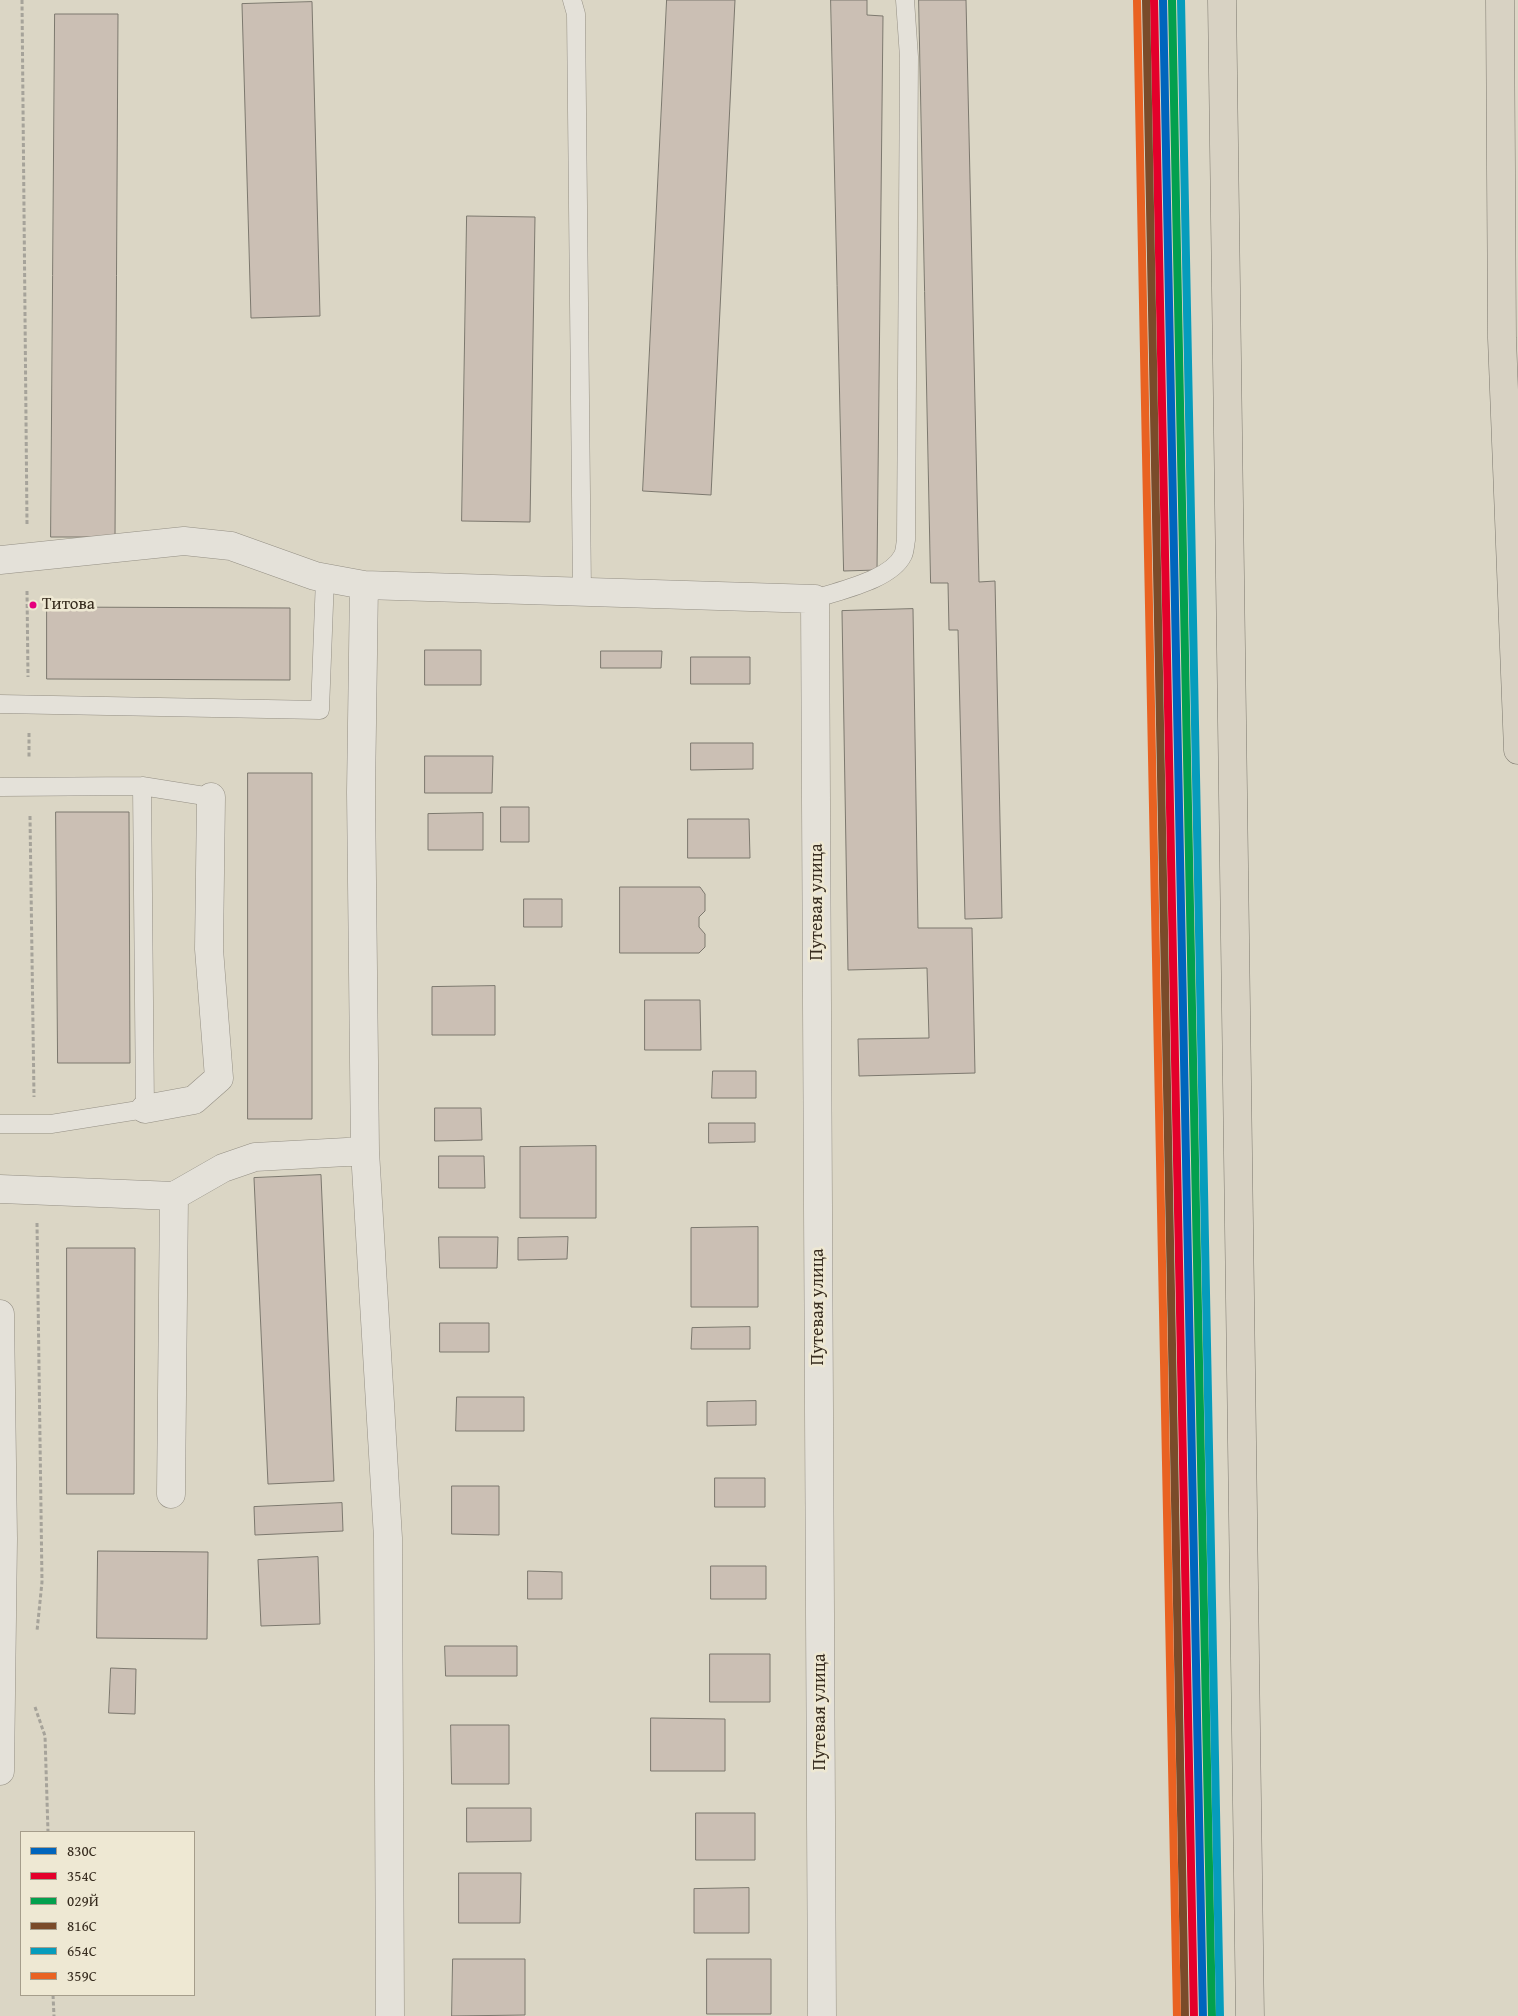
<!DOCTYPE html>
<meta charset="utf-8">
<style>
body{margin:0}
#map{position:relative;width:1518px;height:2016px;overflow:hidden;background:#dbd6c5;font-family:"Gentium Book Plus",serif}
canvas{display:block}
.legend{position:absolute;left:20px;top:1831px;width:175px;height:165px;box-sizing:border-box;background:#eee8d3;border:1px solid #a59d8b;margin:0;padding:6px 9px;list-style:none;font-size:15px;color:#372c1f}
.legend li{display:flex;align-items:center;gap:10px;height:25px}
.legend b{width:25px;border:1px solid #a59d8b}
</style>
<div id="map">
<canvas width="1518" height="2016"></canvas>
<ul class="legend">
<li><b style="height:6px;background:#0065bd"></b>830С</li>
<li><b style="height:6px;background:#e4002b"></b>354С</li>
<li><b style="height:6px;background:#03a04e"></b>029Й</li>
<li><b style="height:6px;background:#7a4b2a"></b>816С</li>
<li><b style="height:6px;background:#069cbc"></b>654С</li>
<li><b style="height:6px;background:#e96222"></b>359С</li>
</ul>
</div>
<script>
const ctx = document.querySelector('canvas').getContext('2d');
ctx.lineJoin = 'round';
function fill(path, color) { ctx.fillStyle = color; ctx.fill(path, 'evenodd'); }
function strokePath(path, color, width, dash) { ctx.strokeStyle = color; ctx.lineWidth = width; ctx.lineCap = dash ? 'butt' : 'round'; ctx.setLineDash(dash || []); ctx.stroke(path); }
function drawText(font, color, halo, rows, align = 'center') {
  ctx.font = font + ' "Gentium Book Plus",serif'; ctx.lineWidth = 5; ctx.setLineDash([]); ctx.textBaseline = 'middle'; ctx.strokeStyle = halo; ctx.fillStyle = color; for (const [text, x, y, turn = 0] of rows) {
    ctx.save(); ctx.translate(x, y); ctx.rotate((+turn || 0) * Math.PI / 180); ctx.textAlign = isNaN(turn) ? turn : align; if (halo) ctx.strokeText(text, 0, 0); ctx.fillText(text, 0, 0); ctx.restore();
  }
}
const building = new Path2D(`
 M667,0H735L711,495L643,491Z
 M831,0H867V15L883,16L877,570L844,571Z
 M919,0H966L979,582L995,581L1002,918L965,919L958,630H949L948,583H931Z
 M312,2L320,316L251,318L242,4Z
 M55,14H118L115,537H51Z
 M467,216L535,217L530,522L462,521Z
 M47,607L290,608V680L47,679Z
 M913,609L918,928H972L975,1073L859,1076L858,1039L929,1038L927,968L848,970L842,611Z
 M425,650H481V685H425Z
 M601,651H662L661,668H601Z
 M691,657H750V684H691Z
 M691,743H753V769L691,770Z
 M425,756H493L492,793H425Z
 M248,773H312V1119H248Z
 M501,807H529V842H501Z
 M56,812H129L130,1063H58Z
 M483,813V850H428V814Z
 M688,819H749L750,858H688Z
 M620,887H700L705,894V911L699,917V927L705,934V947L699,953H620Z
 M524,899H562V927H524Z
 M495,986V1035H432V987Z
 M645,1000H700L701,1050H645Z
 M713,1071H756V1098H712Z
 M435,1108H481L482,1140L435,1141Z
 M709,1123H755V1142L709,1143Z
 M596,1146V1218H520V1147Z
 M439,1156H484L485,1188H439Z
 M321,1175L334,1481L268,1484L254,1178Z
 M758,1227V1307H691V1228Z
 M439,1237H498L497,1268H440Z
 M568,1237L567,1259L518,1260V1238Z
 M67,1248H135L134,1494H67Z
 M440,1323H489V1352H440Z
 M750,1327V1349H691L692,1328Z
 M457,1397H524V1431H456Z
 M756,1401V1425L707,1426V1402Z
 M715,1478H765V1507H715Z
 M452,1486H499V1535L452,1534Z
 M342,1503L343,1531L255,1535L254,1507Z
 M98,1551L208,1552L207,1639L97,1638Z
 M318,1557L320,1624L261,1626L258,1560Z
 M711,1566H766V1599H711Z
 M528,1571L562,1572V1599H528Z
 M445,1646H517V1676H446Z
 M710,1654H770V1702H710Z
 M111,1668L136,1669L135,1714L109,1713Z
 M651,1718L725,1719V1771H651Z
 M451,1725H509V1784H452Z
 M467,1808H531V1841L467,1842Z
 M696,1813H755V1860H696Z
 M459,1873H521L520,1923H459Z
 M749,1888V1933H694V1889Z
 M453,1959H525V2015L452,2016Z
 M707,1959H771V2014H707Z`);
const path = new Path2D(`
 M22,0L27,524
 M27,591L28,677
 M29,733V759
 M30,816L34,1097
 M37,1223L42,1582L37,1631
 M35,1707L45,1736L48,1832
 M53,1995L54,2016`);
const lane = new Path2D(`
 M572,0L576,14L582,591
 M815,599C840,590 891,580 903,555C905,551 905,545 906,540L909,57L905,0
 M0,704L320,710L325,578
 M0,787L142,786L211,797
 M0,1124H51L145,1109L142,786`);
const street = new Path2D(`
 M0,560L184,541L231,546L315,576L364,585L815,599L822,2016
 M364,585L361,792L365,1151L388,1538L390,2016
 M145,1109L194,1100L219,1078L209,949L211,797
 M0,1189L174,1196L223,1168L255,1157L365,1151
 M0,1314L3,1539L0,1771
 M171,1494L174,1196`);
const primary = new Path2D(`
 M1222,0L1250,2016
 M1500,0L1502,338L1518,750`);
const rail1 = new Path2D(`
 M1163,0L1203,2016`);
const rail2 = new Path2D(`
 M1154,0L1194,2016`);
const rail3 = new Path2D(`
 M1172,0L1212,2016`);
const rail4 = new Path2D(`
 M1146,0L1185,2016`);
const rail5 = new Path2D(`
 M1181,0L1220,2016`);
const rail6 = new Path2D(`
 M1137,1L1177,2016`);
const markers = [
 [33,605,4.5,"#e5007d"]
];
const busNames = [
 ["Титова",42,605]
];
const streetNames = [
 ["Путевая улица",817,902,-90],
 ["Путевая улица",818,1307,-90],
 ["Путевая улица",820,1712,-90]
];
fill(building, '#cbbfb4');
strokePath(building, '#7c786e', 1);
strokePath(lane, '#948f84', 19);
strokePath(street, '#948f84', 29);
strokePath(primary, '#7c786e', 29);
strokePath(path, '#a6a39a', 3, [4, 2.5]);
strokePath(lane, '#e4e1d9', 18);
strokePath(street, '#e4e1d9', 28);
strokePath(primary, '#d8d2c3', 28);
strokePath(rail1, '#0065bd', 8);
strokePath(rail2, '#e4002b', 8);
strokePath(rail3, '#03a04e', 8);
strokePath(rail4, '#7a4b2a', 8);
strokePath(rail5, '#069cbc', 8);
strokePath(rail6, '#e96222', 8);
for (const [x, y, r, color] of markers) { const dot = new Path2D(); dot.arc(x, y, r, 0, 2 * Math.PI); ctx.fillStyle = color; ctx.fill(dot); strokePath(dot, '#eee8d3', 2); }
drawText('17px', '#372c1f', '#eee8d3', busNames, 'left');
drawText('18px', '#372c1f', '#eee8d3', streetNames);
</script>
